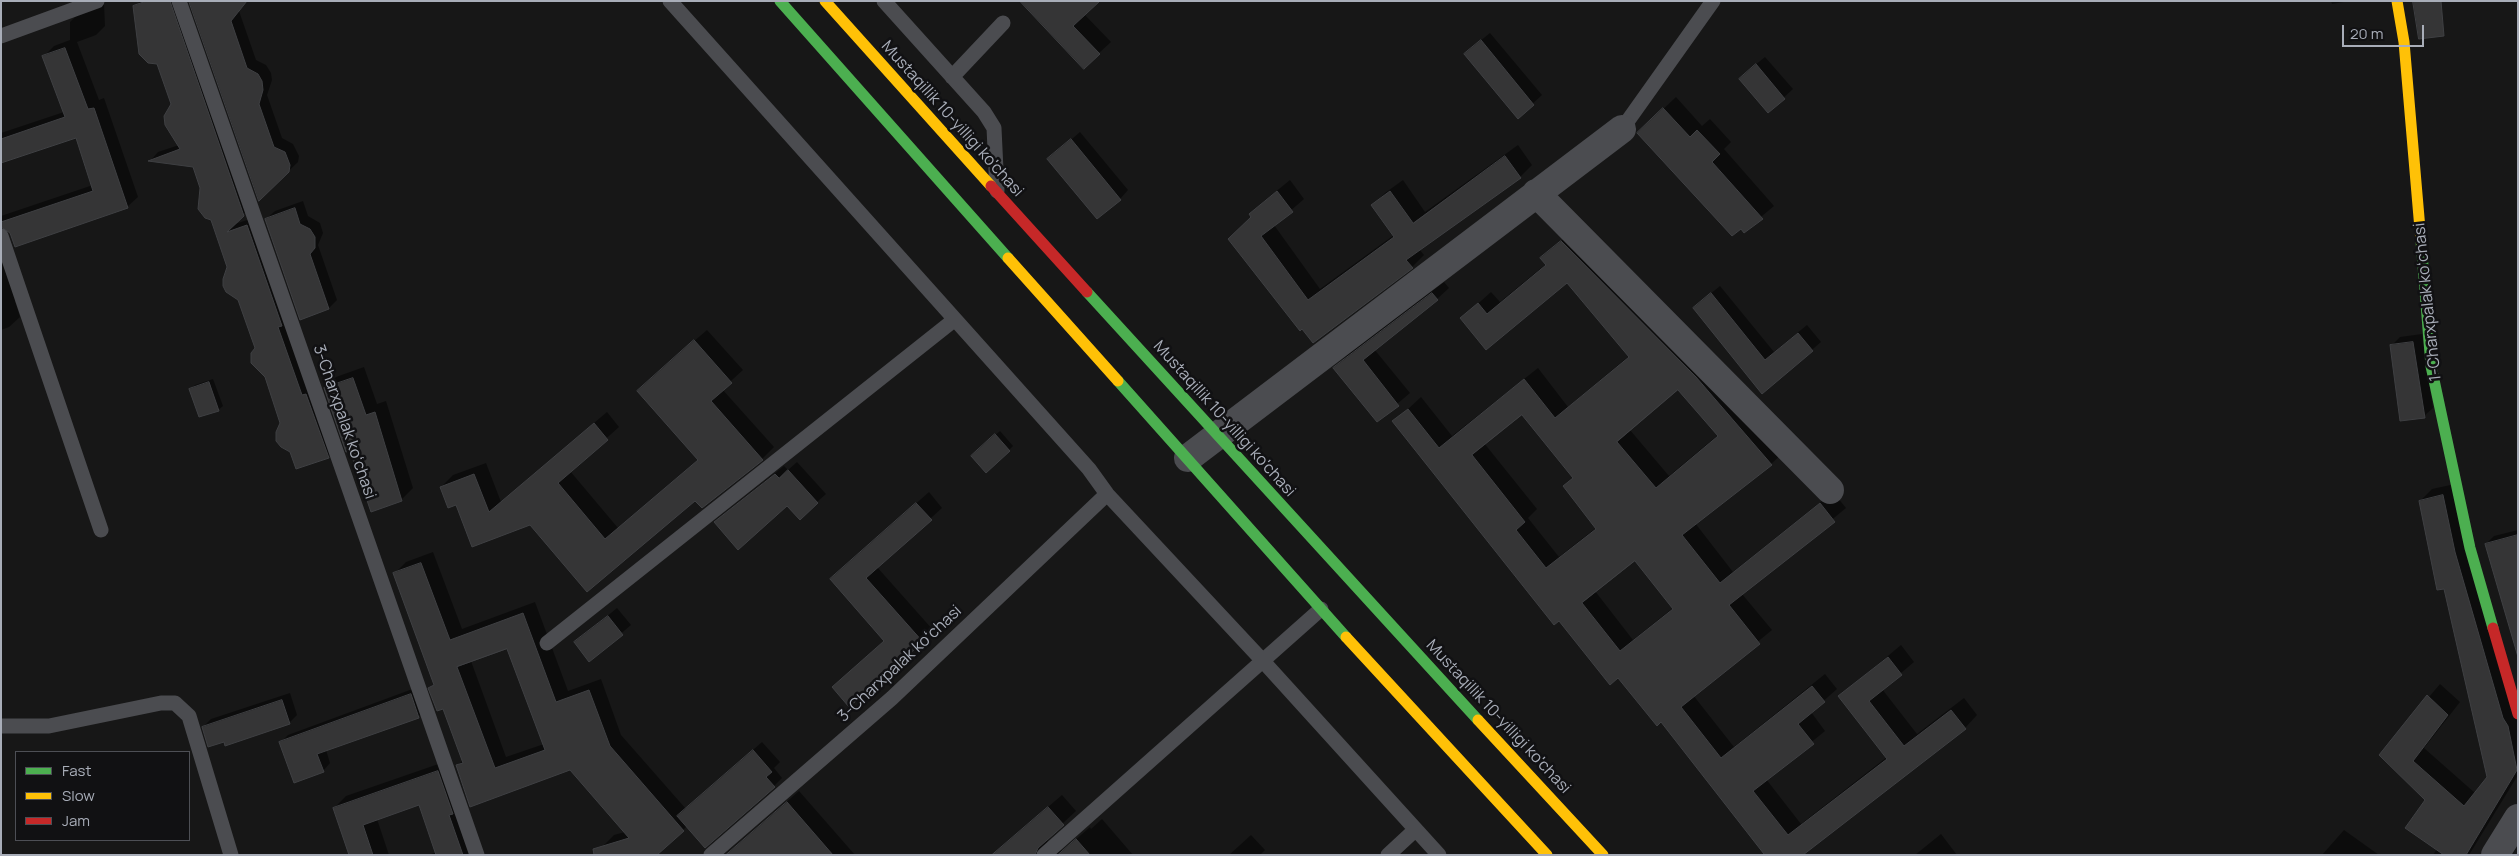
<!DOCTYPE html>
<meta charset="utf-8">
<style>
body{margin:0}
#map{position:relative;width:2519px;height:856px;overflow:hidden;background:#171717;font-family:Manrope,sans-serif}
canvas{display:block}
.frame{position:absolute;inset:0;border:2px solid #a8adb8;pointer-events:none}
.legend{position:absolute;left:15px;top:751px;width:175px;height:90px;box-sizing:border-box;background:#111113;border:1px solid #4d4f55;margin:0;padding:6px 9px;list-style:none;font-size:15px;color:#a8adb8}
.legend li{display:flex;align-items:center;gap:10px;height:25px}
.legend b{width:25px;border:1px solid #4d4f55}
.scale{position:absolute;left:2342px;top:25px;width:82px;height:22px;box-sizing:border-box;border:2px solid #a8adb8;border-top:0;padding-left:6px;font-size:15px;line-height:18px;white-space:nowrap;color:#a8adb8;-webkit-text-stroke:4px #111113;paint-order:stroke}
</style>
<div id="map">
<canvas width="2519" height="856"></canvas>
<div class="frame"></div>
<ul class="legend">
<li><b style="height:6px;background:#4caf50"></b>Fast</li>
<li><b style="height:6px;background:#ffc107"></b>Slow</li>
<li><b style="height:6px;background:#c62828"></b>Jam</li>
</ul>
<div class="scale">20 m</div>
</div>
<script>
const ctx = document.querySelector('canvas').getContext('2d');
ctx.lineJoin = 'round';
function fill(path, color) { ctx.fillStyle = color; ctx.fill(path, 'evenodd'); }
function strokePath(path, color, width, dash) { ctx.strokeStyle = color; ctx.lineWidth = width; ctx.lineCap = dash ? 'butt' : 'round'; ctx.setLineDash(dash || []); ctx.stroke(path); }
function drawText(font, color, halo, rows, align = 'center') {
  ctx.font = font + ' Manrope,sans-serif'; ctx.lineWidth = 5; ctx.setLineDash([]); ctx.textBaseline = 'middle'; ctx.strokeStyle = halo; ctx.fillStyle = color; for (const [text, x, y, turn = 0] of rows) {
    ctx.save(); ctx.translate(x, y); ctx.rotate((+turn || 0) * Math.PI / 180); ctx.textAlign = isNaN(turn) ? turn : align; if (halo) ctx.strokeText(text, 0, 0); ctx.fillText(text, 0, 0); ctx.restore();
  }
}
const shadow = new Path2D(`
 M140,1H181L252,206L232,225L256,217L337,449L328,457L282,423L194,166L151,160L158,152L179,145L173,104L135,7Z
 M190,1H246L239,11L256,60L266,65L271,73L272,80L267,95L282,138L293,144L299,156L298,162L259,199Z
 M1025,1L1084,14L1111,42L1099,53Z
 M2331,1H2350L2332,4Z
 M104,4L105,26L96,35L77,42L99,100L104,98L138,197L127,207L15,246L8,228L1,226L24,292L15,301L20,317L9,327L1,330V216L93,185L77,137L1,162V133L64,112L43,57L54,46L70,40V22L79,13Z
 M1490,33L1542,95L1518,117L1474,46Z
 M1765,57L1793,89L1768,112L1749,70Z
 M1676,97L1702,126L1710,119L1731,142L1724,149L1774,206L1744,231L1639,132Z
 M1080,132L1128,190L1120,199L1049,159Z
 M1518,145L1532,165L1520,177L1419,249L1424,255L1412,267L1300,329L1250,214L1263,202L1290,180L1304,199L1274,225L1320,289L1394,235L1373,205L1385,193L1403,180L1425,212Z
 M303,201L308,216L320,223L323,233L318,245L337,300L329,308L266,219L275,211Z
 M1575,229L1784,452L1771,464L1695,523L1733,572L1833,492L1846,508L1742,594L1772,630L1693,695L1734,747L1825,674L1837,689L1811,712L1825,731L1766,779L1801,824L1887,757L1840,696L1901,645L1914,662L1882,689L1917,734L1964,698L1977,715L1965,728L1801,855L1619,677L1394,422L1421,397L1452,436L1538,368L1568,407L1629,356L1567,281L1487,348L1462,318L1491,292L1500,302L1546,264L1542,258ZM1679,388L1718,435L1669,476L1630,430ZM1522,413L1574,477L1564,486L1597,527L1559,557L1528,518L1537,509L1484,443ZM1635,559L1673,608L1633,640L1595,591Z
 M1444,282L1449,288L1437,299L1374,349L1410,393L1377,421L1335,368L1346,356Z
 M1720,286L1774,352L1807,325L1821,342L1763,392L1703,300Z
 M707,330L743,370L722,389L774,447L762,459L695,499L587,590L530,523L457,503L441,487L453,475L486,463L501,502L607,412L619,427L570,471L618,528L699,459L650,379Z
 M2422,334L2433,408L2424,416L2391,346L2400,337Z
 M364,367L377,404L386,401L413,488L402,499L372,510L351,449L325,388L336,377Z
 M213,379L223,406L218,410L191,389L195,385Z
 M1000,431L1013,446L1009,450L976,452Z
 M797,462L826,494L817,502L724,514L784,466L788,470Z
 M2455,484L2518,710V775L2469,855H2433L2437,849L2427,800L2380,755L2440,684L2460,702L2424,748L2475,793L2488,777L2445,587L2420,501L2432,489Z
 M929,492L942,508L877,567L933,630L922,641L833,687L885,640L843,568Z
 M2518,530V645L2486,544L2494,536Z
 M433,552L462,629L535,602L568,691L601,679L621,735L686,809L762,742L780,762L774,768L782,778L774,786L687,826L683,830L602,847L614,835L625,832L570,769L471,806L457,766L463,760L444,708L430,688L435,683L394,574L406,562ZM507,647L544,744L506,757L471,661Z
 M617,608L631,625L590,660L576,642Z
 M418,687L426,709L418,717L326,750L330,763L323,771L281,742L288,735Z
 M290,693L297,715L289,723L225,740L203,727L211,719Z
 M450,760L478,855H428L437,852L420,804L377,819L389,855H351L334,808L346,796Z
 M799,791L855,855H726Z
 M1062,795L1076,811L1049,836L1047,843L1055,852L1064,850L1090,827L1091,829L1102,819L1133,855H992Z
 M2344,830L2379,855H2322Z
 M1941,834L1957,855H1915Z
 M1251,835L1265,850L1260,855H1229Z`);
const building = new Path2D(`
 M147,1H170L244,216L227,232L247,225L282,326L278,327L302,395L306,394L329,458L296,469L290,452L281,447L276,441V432L280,423L265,377L251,363V353L255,348L238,300L226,292L223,286V279L227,267L211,220L205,218L198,209L200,188L193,167L148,161L180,149L165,125L164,116L171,104L157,64L148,63L139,54L133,6Z
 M189,1H247L231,21L247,68L258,74L262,81L263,90L259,104L274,147L285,152L290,165L289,172L259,201Z
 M1020,1H1100L1073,26L1100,54L1084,69Z
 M2413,1H2441L2444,36L2419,39Z
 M1481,40L1534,105L1518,119L1464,54Z
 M65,48L88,109L94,108L128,208L15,247L10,233L1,227V222L93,191L76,138L1,163V139L65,117L42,56Z
 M1756,64L1785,99L1768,113L1739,79Z
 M1663,108L1690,137L1697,130L1720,154L1712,162L1763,219L1744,233L1741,229L1732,236L1637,133Z
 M1071,139L1121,200L1097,219L1047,159Z
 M1505,156L1521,178L1406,260L1413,268L1313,343L1302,329L1300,331L1228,239L1251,217L1249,214L1277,191L1293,212L1261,236L1308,300L1394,237L1371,205L1390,191L1413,223Z
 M295,208L300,224L310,229L315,237V248L310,254L329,309L300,320L265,219Z
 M1561,241L1696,377L1772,465L1682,535L1720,583L1820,503L1835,522L1729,605L1760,644L1681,707L1721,758L1812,686L1825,702L1798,724L1814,744L1753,791L1788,835L1887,759L1838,696L1888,657L1902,675L1869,701L1904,746L1951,710L1966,729L1803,855H1763L1764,854L1661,722L1657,726L1618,678L1610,685L1559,621L1554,625L1392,421L1408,409L1439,448L1524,379L1555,418L1629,357L1567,283L1486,350L1460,318L1478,303L1487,314L1546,265L1540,258ZM1678,390L1718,436L1656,488L1617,442ZM1522,415L1573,478L1563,486L1596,529L1546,568L1516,530L1525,522L1472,455ZM1635,561L1673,609L1620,651L1582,603Z
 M1432,293L1438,300L1363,360L1399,406L1377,422L1333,368Z
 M1711,293L1765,360L1798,333L1813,351L1762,394L1693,308Z
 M694,340L732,383L711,401L763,460L702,508L695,501L587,592L530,525L472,547L456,505L448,508L440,487L474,474L489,512L594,423L608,440L558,483L605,539L698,460L637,391Z
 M2413,342L2425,418L2400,421L2390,345Z
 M353,378L366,415L375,412L402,501L371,512L350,451L346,452L324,388Z
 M209,382L219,411L199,417L189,389Z
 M995,434L1010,451L986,473L971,456Z
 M788,470L818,503L800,520L787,506L738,550L714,522L775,474L779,478Z
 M2443,495L2455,552L2503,718L2508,726L2517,770L2466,855H2444L2405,828L2425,800L2379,755L2427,695L2448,715L2413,761L2464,806L2487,777L2444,589L2437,590L2419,501Z
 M916,503L932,520L866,578L923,642L849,707L832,687L884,641L830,579Z
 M2518,535V657L2485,544Z
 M421,563L450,640L523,613L556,702L589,690L610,746L684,831L657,855H594L593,849L629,838L570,770L470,807L456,765L463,763L443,709L437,711L428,688L434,685L393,573ZM507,649L545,750L495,768L457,667Z
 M608,616L623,635L589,662L574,642Z
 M411,694L419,718L317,754L324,772L294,783L279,742Z
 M282,700L290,724L225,746L224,742L208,747L202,727Z
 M753,750L772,772L766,777L775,787L705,848L677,816Z
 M438,771L453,814L449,815L463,855H436L419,805L363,825L373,855H349L333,808Z
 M787,802L833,855H726Z
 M1048,807L1064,825L1038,848L1035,855H992Z
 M1076,839L1090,855H1058Z`);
const lane = new Path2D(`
 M179,1L477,855
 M670,1L1089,469L1107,494L1262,660L1439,855
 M884,1L984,112L994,128L997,191
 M1,36L97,1
 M952,77L1003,23
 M1622,129L1713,1
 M1,236L101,530
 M547,643L954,320
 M1,726H49L161,703H175L189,716L231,855
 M711,855L892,698L1107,494
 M1044,855L1321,609
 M1388,855L1415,830`);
const street = new Path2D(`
 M1536,193L1830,490
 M1188,458L1622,129
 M2495,855L2518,818`);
const fast = new Path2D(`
 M780,1L1008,258
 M2421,241L2431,366L2470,548L2493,628
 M1087,292L1478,720
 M1118,381L1346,637`);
const slow = new Path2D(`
 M825,1L991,186
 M2397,1L2404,42L2421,241
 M1008,258L1118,381
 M1346,637L1547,855
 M1478,720L1603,855`);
const jam = new Path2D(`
 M991,186L1087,292
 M2493,628L2518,714`);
const streetNames = [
 ["Mustaqillik 10-yilligi ko'chasi",952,119,48],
 ["1-Charxpalak koʻchasi",2428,302,-96],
 ["Mustaqillik 10-yilligi ko'chasi",1224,419,48],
 ["3-Charxpalak koʻchasi",344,422,71],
 ["3-Charxpalak koʻchasi",900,664,-43],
 ["Mustaqillik 10-yilligi ko'chasi",1498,717,47]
];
fill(shadow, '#0007');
fill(building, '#353536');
strokePath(building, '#3f4043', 1);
strokePath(lane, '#4b4c50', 15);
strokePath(street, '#4b4c50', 28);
strokePath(fast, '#4caf50', 11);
strokePath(slow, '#ffc107', 11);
strokePath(jam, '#c62828', 11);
drawText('16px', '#a8adb8', '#111113', streetNames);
</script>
